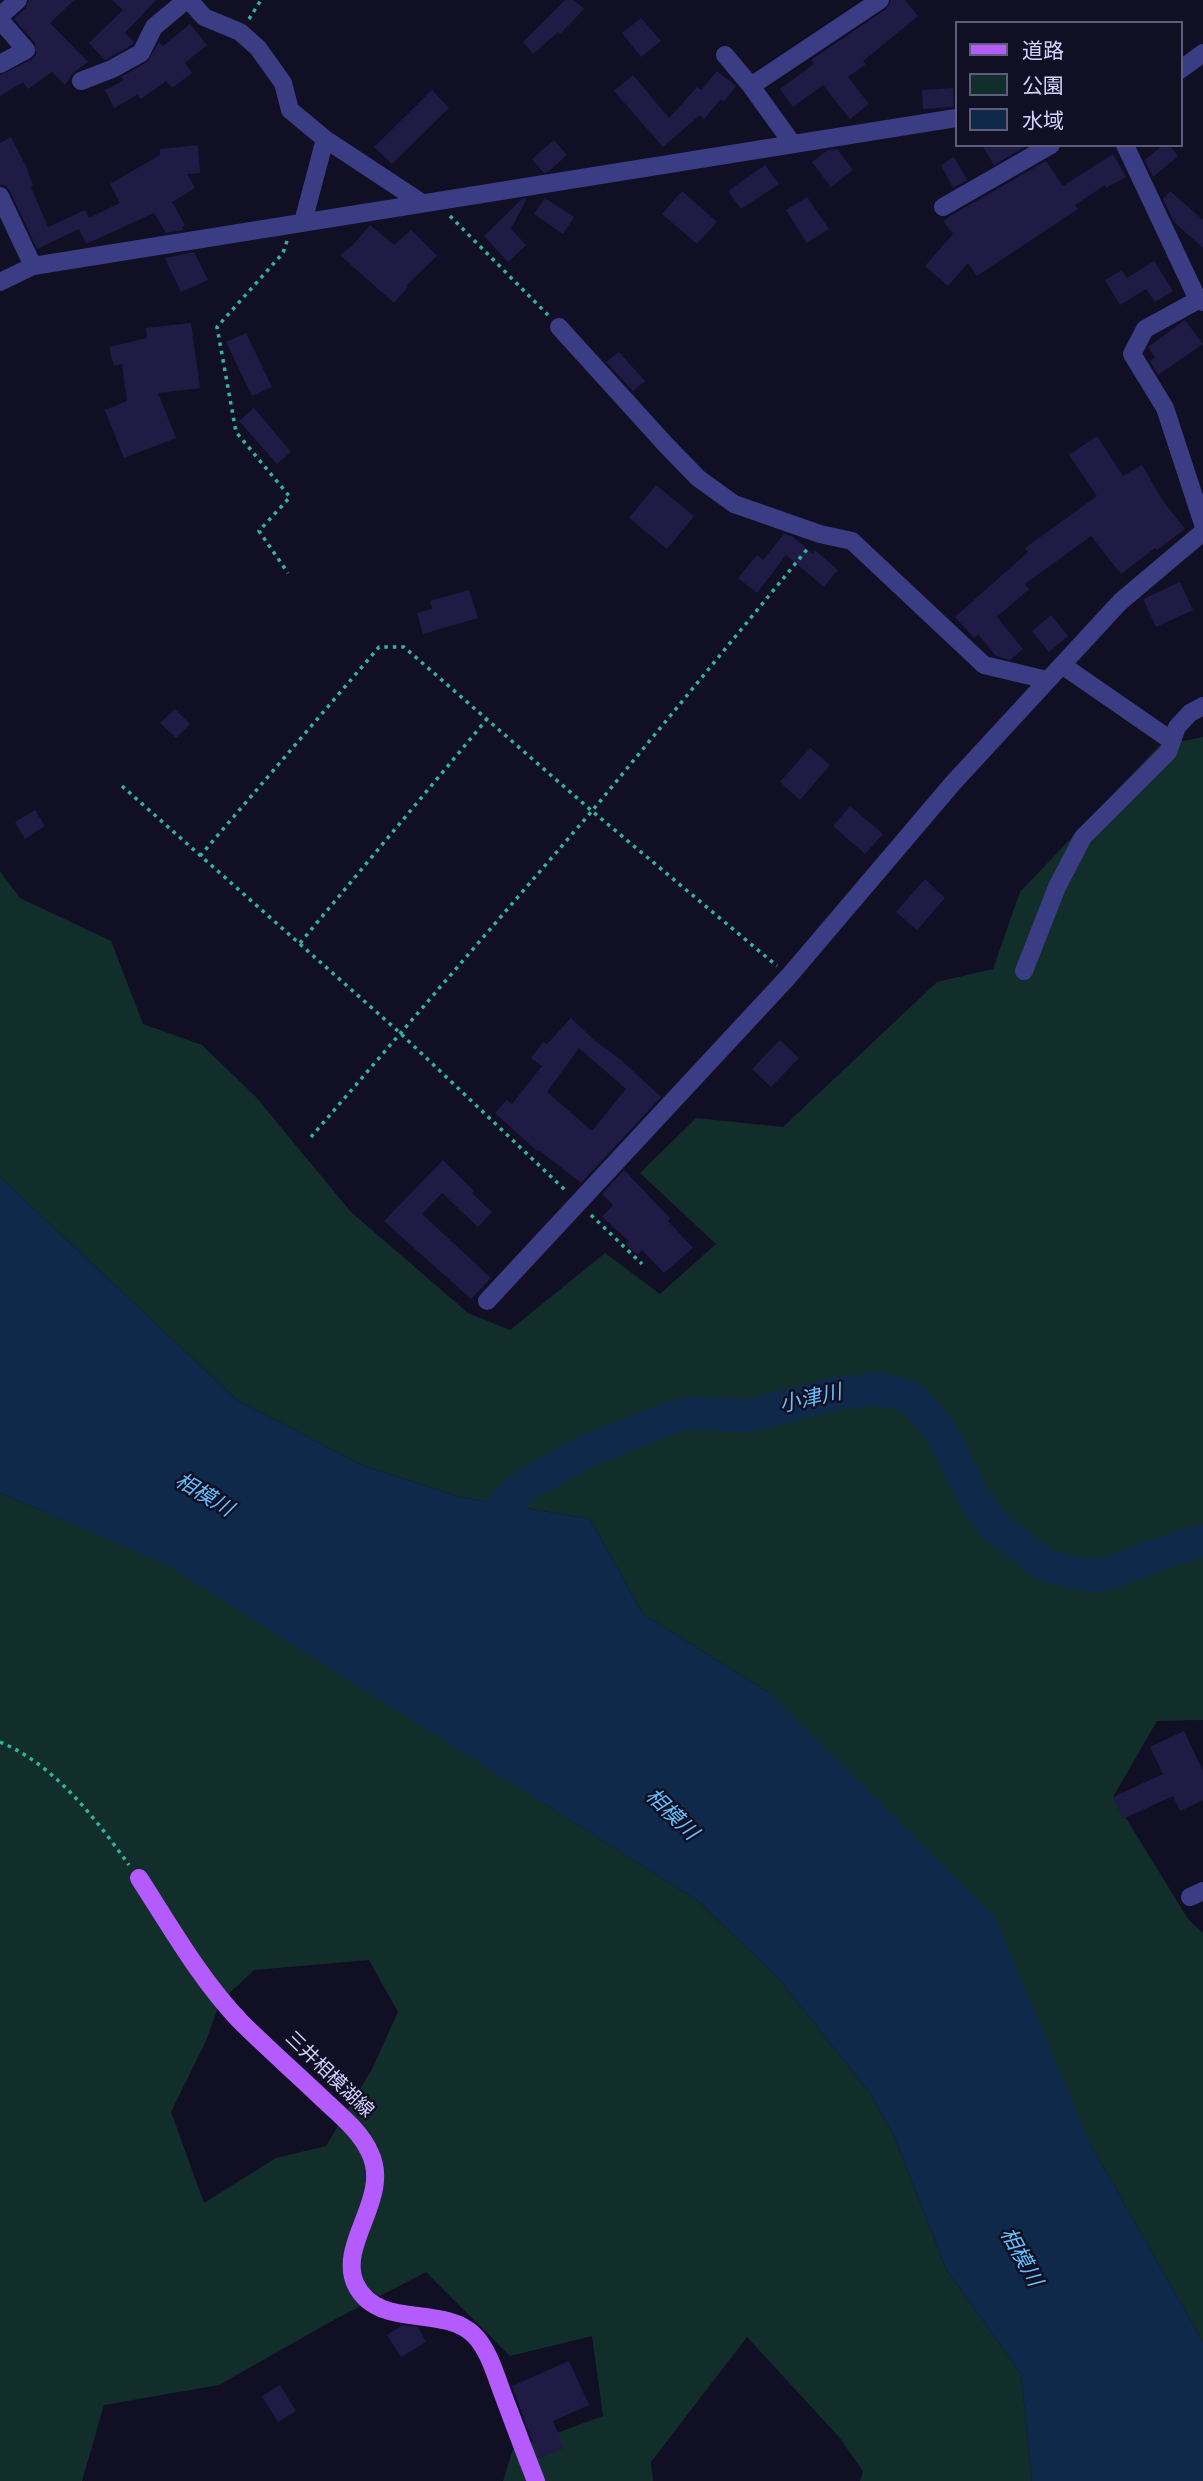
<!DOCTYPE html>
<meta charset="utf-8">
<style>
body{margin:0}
#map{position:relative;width:1203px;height:2481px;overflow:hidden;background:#110f24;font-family:Overpass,"Noto Sans JP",sans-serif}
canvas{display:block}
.legend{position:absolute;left:955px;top:21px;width:228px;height:126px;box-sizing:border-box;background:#110f24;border:2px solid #5f5d7b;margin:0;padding:9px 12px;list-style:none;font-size:21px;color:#d4d3fe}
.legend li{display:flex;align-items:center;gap:14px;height:35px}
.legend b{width:35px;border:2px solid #5f5d7b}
</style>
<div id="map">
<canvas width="1203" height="2481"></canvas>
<ul class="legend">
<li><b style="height:9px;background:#b45bfd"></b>道路</li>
<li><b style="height:19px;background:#122e2b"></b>公園</li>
<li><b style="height:19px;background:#0e2949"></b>水域</li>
</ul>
</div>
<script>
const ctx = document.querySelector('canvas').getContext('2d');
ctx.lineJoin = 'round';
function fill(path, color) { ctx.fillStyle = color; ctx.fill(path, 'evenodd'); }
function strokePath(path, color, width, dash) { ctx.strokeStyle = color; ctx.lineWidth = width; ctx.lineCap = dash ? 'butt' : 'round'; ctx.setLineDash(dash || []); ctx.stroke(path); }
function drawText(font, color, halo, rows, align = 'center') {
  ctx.font = font + ' Overpass,"Noto Sans JP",sans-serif'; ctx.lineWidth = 5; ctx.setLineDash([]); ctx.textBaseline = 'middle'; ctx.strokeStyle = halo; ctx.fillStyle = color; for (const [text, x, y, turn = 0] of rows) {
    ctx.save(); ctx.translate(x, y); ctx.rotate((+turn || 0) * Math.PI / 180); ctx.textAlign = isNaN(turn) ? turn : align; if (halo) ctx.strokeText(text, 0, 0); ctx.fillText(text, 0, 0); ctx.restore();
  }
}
const green = new Path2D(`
 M1203,737V1720L1157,1721L1113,1797L1188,1919L1203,1933V2342L1091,2145L768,1692L643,1614L590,1519L461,1497L364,1466L237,1400L0,1177V871L20,898L111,941L143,1024L202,1045L255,1096L351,1212L468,1313L510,1330L605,1253L660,1294L716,1244L640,1173L696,1118L783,1127L937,982L993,969L1020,892L1159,746Z
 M0,1493L165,1563L698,1901L778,1978L869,2092L894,2136L946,2269L1021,2374L1032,2481H860L863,2471L839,2437L747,2337L651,2462L653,2481H503L513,2449L603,2416L592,2336L510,2356L426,2272L332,2321L219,2385L104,2405L82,2481H0ZM369,1960L398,2012L372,2069L326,2146L276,2158L204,2203L171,2112L206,2041L220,2002L254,1970Z`);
const water = new Path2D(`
 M0,1177L237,1400L364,1466L461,1497L590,1519L643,1614L768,1692L994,1915L1091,2145L1203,2342V2481H1032L1021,2374L946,2269L894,2136L869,2092L778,1978L698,1901L165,1564L0,1493Z`);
const river = new Path2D(`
 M476,1541L506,1502L529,1483L587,1451L673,1417L693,1413L748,1416L837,1393L857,1392L875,1388L904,1395L914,1400L941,1431L972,1494L992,1524L1046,1566L1091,1576L1109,1573L1179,1547L1203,1541`);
const building = new Path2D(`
 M29,0H74L50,23L88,62L73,73L65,85L52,72L28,89L23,82L0,96V75L31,60L36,55L35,43L14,19L26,8Z
 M112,0H156L125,33L134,42L132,45L105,60L89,43L123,10Z
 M565,0H574L584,9L560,34L558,32L533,54L523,42Z
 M891,0H905L918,16L863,61L866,64L848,77L869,104L850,119L823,85L793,107L780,89L814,64L811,60L886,9Z
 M641,18L661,41L641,57L622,33Z
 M190,24L207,45L185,63L192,73L172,88L166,81L141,99L137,95L114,108L105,90L124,80L121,77L147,62L159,42L163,46Z
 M717,71L736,86L724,102L721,99L704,119L700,115L663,147L614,91L633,75L669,118L697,87L701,90Z
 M953,88L954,107L923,109L922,90Z
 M432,90L449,108L392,164L374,147Z
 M11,137L27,168L33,186L31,187L48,227L85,210L89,218L120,203L110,184L160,155V149L198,145L200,173L187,174L195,188L172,202L185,225L182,227L184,230L166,233L154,213L86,244L79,229L37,249L10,191L6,186L0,185V143Z
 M554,140L567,155L548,172L544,173L532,159Z
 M982,145H1028L994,165Z
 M1163,145H1169L1178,156L1153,177L1145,160Z
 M837,149L853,170L831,187L812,162L828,150Z
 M1113,154L1126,177L1106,188L1105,185L1075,205L1078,209L977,276L968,263L948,286L925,266L953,234L943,221L950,216L1046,161L1063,186Z
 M954,157L967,180L953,188L941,165Z
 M765,165L779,184L741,209L728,191Z
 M682,191L717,222L697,244L662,214Z
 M1170,191L1203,220V248L1174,222L1163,199Z
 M807,197L829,229L807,243L786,210Z
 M527,198L511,229L526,245L508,262L484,236L522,199Z
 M545,198L574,217L563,234L534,214Z
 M370,225L394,245L411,230L437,256L406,286L408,287L394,303L340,255L353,245Z
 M194,252L208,280L181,292L165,258Z
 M1154,261L1173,291L1155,302L1146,289L1120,305L1105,280L1122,270L1127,278Z
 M1185,320L1203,344L1158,375L1150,361L1155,357L1148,347Z
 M191,323L200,388L158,393L176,438L124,458L105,410L127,401L122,364L114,366L109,347L147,338L146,328Z
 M246,333L272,387L252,396L226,342Z
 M619,352L645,381L633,391L606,362Z
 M254,408L291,452L277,464L239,421Z
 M1097,436L1123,476L1142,465L1163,501L1185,529L1157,550L1155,548L1121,574L1091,536L1025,584L1029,589L997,617L1023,649L1010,660L996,656L978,634L974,638L955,617L1028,552L1025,548L1097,496L1069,455Z
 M656,485L694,516L667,549L629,518Z
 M784,534L792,536L813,554L815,550L838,570L824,587L786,555L757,593L738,578L757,555L763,560Z
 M1180,582L1193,610L1156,627L1143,599Z
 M469,590L478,618L423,634L417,613L432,609L430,601Z
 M1051,615L1068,636L1049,652L1032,631Z
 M175,709L190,724L176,738L160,723Z
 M810,748L830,765L800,800L780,782Z
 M850,806L883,834L865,854L833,826Z
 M35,810L45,826L25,839L15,822Z
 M925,879L945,898L917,930L896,912Z
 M571,1018L594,1040L621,1060L661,1097L581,1183L539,1150L537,1151L495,1113L507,1100L512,1104L542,1066L531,1058L543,1042L547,1044ZM579,1048L626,1089L592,1131L547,1092Z
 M780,1040L799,1058L771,1087L752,1069Z
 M443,1160L474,1191L472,1193L492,1212L478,1227L442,1193L422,1214L491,1278L471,1299L384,1221Z
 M624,1170L670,1218L668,1221L693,1248L664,1273L642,1250L637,1255L626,1244L629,1241L602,1217L613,1205L602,1194Z
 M1184,1731L1203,1771V1800L1180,1811L1173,1796L1123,1819L1113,1797L1163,1774L1150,1747Z
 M403,2325L418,2327L426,2342L401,2357L387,2335Z
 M569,2361L589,2405L553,2421L564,2448L539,2459L512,2386Z
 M280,2385L296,2411L278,2422L262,2396Z`);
const path = new Path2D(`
 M249,19L261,0
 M450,216L548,315
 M287,241L283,253L217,327L236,432L290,497L259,531L288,573
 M122,786L399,1032L565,1190
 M200,856L379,647H404L592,811L777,966
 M300,943L487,719
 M311,1137L592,811L809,547
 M591,1215L642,1264
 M0,1742C55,1765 95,1818 129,1865`);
const minor = new Path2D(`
 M189,0L204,17L240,32L258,48L283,83L290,110L325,139L422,203
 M0,16L18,0
 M0,20L26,50L0,64
 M725,55L751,86L792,143
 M1180,70L1203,53
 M81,81L112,69L141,53L154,27L186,0
 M751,86L880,0
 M1125,145L1198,300L1203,302
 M0,196L33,266
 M943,207L1051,145
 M303,222L325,139
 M0,282L33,266L956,118
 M1198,300L1145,329L1132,354L1165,408L1203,524
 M559,327L666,445L698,478L734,504L820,534L852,541L984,665L1047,680
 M1062,665L1172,741
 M1024,971L1057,887L1083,837L1168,752L1177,727L1190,713L1203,706
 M487,1301L789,976L953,783L1120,602L1203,532
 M1190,1897L1203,1891`);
const major = new Path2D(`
 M139,1878C170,1926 200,1979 240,2021C267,2048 297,2074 325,2101C341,2116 361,2132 370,2153C392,2198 336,2245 356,2285C378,2330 443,2304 474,2335C488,2349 495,2373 502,2392C513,2421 524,2451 536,2481`);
const streetNames = [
 ["三井相模湖線",328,2076,44]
];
const waterNames = [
 ["小津川",811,1401,-13],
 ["相模川",203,1497,31],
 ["相模川",670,1816,44],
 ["相模川",1019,2258,61]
];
fill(green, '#122e2b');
fill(water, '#0e2949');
strokePath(river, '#0e2949', 33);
fill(building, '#201b45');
strokePath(path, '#30b5a3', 3.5, [3.5, 5]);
strokePath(minor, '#3a3d83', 18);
strokePath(major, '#b45bfd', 18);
drawText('19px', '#d4d3fe', '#110f24', streetNames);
drawText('italic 21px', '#62c1fd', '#110f24', waterNames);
</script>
